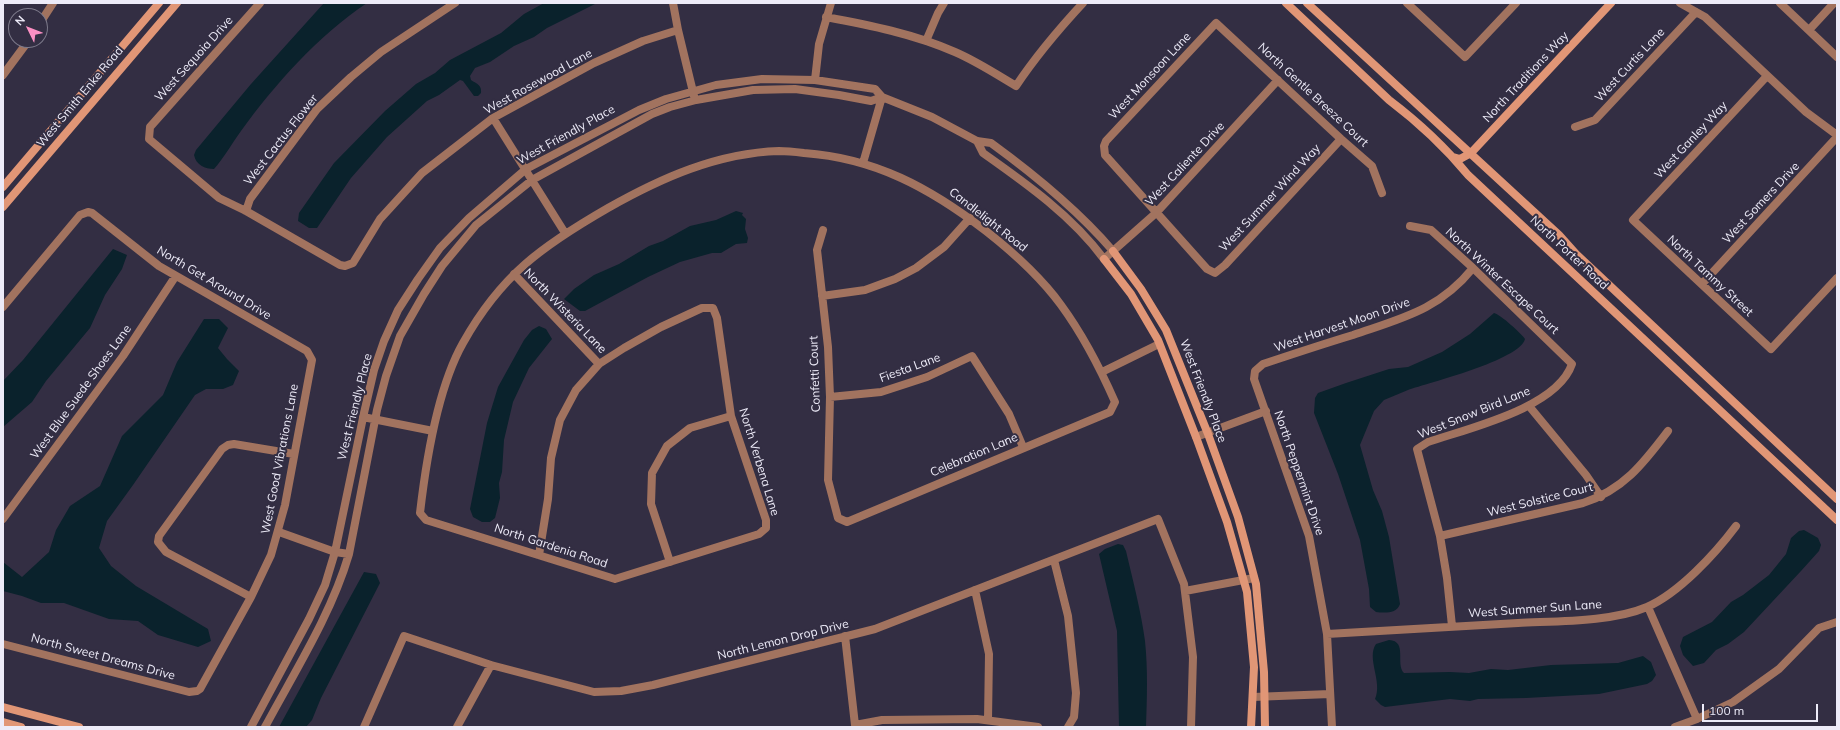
<!DOCTYPE html>
<style>
body{margin:0}
#map{position:relative;width:1840px;height:730px;overflow:hidden;background:#332e43;font-family:Mulish,sans-serif}
canvas{display:block}
.frame{position:absolute;inset:0;border:4px solid #edebf8;pointer-events:none}
.north{position:absolute;left:8px;top:8px;width:40px;height:40px;box-sizing:border-box;background:#332e43;border:1px solid #7d7a8b;border-radius:50%;rotate:313deg;font-size:11px;font-weight:700;line-height:16px;text-align:center;color:#edebf8}
.north::after{content:'';display:block;margin:auto;width:14px;height:18px;background:#fb8fc3;clip-path:polygon(50% 0,100% 100%,50% 72%,0 100%)}
.scale{position:absolute;left:1702px;top:704px;width:116px;height:18px;box-sizing:border-box;border:2px solid #edebf8;border-top:0;padding-left:5px;font-size:12px;line-height:14px;white-space:nowrap;color:#edebf8;-webkit-text-stroke:3px #332e43;paint-order:stroke}
</style>
<div id="map">
<canvas width="1840" height="730"></canvas>
<div class="frame"></div>
<div class="north">N</div>
<div class="scale">100 m</div>
</div>
<script>
const ctx = document.querySelector('canvas').getContext('2d');
ctx.lineJoin = 'round';
function fill(path, color) { ctx.fillStyle = color; ctx.fill(path, 'evenodd'); }
function strokePath(path, color, width, dash) { ctx.strokeStyle = color; ctx.lineWidth = width; ctx.lineCap = dash ? 'butt' : 'round'; ctx.setLineDash(dash || []); ctx.stroke(path); }
function drawText(font, color, halo, rows, align = 'center') {
  ctx.font = font + ' Mulish,sans-serif'; ctx.lineWidth = 4; ctx.setLineDash([]); ctx.textBaseline = 'middle'; ctx.strokeStyle = halo; ctx.fillStyle = color; for (const [text, x, y, turn = 0] of rows) {
    ctx.save(); ctx.translate(x, y); ctx.rotate((+turn || 0) * Math.PI / 180); ctx.textAlign = isNaN(turn) ? turn : align; if (halo) ctx.strokeText(text, 0, 0); ctx.fillText(text, 0, 0); ctx.restore();
  }
}
const water = new Path2D(`
 M324,3H367C318,36 275,84 241,131C232,143 224,158 214,169C205,169 196,165 194,155L196,150L251,84Z
 M544,3H597L547,28L534,37L514,46L490,62L475,68L470,76L471,80C477,84 482,85 481,93L478,96H474L463,81L460,80L439,95L427,101L387,137L351,178L317,228H309L298,221L299,213L334,163L385,111L416,84L435,73L450,60L501,33L524,14Z
 M736,211L743,213L742,215L746,219L745,229L748,238L747,243L736,244L721,253H712L680,262L648,277L585,311H580L564,299L574,289L594,275L619,264L649,246L663,241L690,226L716,220Z
 M113,249L127,255L122,269L105,295L90,328L46,381L32,402L3,427V381L23,360Z
 M1494,313C1500,314 1523,335 1525,339C1520,360 1428,383 1408,390C1400,393 1392,397 1384,400L1374,411L1360,445L1373,490L1382,511L1389,537L1400,604C1397,614 1384,613 1376,612L1370,607L1369,589L1360,540L1338,474L1314,413L1315,398L1318,393L1346,383L1389,369L1408,367L1442,352L1470,334Z
 M204,319H219L228,328L218,348L227,359L239,371L233,385L223,389H206L195,395L133,485L107,521L99,548L111,566L136,586L208,629L211,641L198,647L158,635L138,621L109,619L64,603H41L22,596L3,591V562L22,577L49,552L56,530L70,506L100,486L122,436L163,395L177,362Z
 M539,326L546,329L552,339L529,368L513,402L504,440L502,472L499,483L500,498L495,518L490,522H482L473,517L470,509L487,423L498,387L524,340L532,330Z
 M1804,530L1818,538L1821,545L1819,551L1801,571L1744,632L1728,644L1716,650L1704,663L1693,666L1683,655L1680,646L1683,637L1712,622L1731,602L1743,595L1769,575L1786,554L1791,538L1799,531Z
 M1118,544L1123,545L1126,551C1133,581 1141,611 1145,641C1148,670 1147,698 1146,727H1119L1117,631L1099,554L1105,549Z
 M364,572L376,574L380,583L321,698L312,720L306,727H279Z
 M1389,640C1408,641 1395,664 1404,673L1450,672L1469,673L1491,669L1508,670L1551,665L1618,663L1643,656L1651,662L1656,675L1652,681L1647,684L1599,694L1526,698L1478,699L1470,701L1450,699L1385,707L1381,705L1375,699C1383,682 1366,658 1376,644Z`);
const street = new Path2D(`
 M260,3L150,127L149,139L219,198L246,211L340,265L345,266L353,263L380,219L422,173L493,118L594,63L643,41L678,30
 M673,3L678,30L694,96
 M1407,3L1465,57L1516,3
 M1680,3L1705,17L1806,112L1837,135
 M1780,3L1837,57
 M826,17C869,25 914,34 955,52C976,61 996,74 1016,86C1036,56 1058,30 1083,3
 M40,23L53,3
 M1809,30L1834,3
 M926,41L938,13L944,3
 M3,75L29,40
 M1767,76L1633,220L1771,349L1837,278
 M815,80L819,44L831,3
 M493,118L565,233
 M1575,127L1595,120L1696,12
 M1341,139L1225,265L1215,273L1207,269L1105,155L1104,146L1106,141L1216,23L1341,139L1372,166L1382,193
 M977,141L983,153C1027,184 1072,216 1104,259L1156,213L1278,80
 M863,163L882,97
 M246,211L250,199L317,109L351,77L381,52L455,3
 M1410,226L1431,230L1473,268L1572,364C1557,408 1469,428 1428,442L1417,449L1440,536L1447,578L1452,626
 M514,274L599,364
 M1702,284L1837,137
 M822,296L865,290L895,279L916,268L944,247L970,218
 M3,307L80,215L88,212L92,213L159,266L307,351L312,360L285,505L271,555L251,597L200,689L197,691L189,692L3,644
 M1102,372L1159,344
 M830,397L881,392L927,377L972,356L1009,414L1023,447
 M1529,406L1586,475L1601,497
 M363,417L433,431
 M1196,437L1266,411
 M3,519L123,356L175,277
 M279,532L335,552L349,554
 M1440,536L1583,503C1623,490 1643,464 1668,431
 M539,555L548,499L551,458L560,420L576,390L599,364L624,348L661,327L702,308H713L717,318L731,416L766,520V528L759,534L615,579L426,520L420,513C426,461 437,389 463,343C501,275 542,246 608,208C661,178 717,153 779,151C787,151 796,152 804,153C875,158 930,188 986,231C1014,253 1040,276 1061,305C1083,335 1100,368 1115,402L1110,412L847,522L838,518L828,480L830,397L828,347L817,250L823,230
 M1054,560L1068,616L1076,693L1074,717L1068,727
 M670,562L651,504L652,473L667,446L690,428L731,416
 M975,590L989,654L988,720
 M1185,591L1254,578
 M251,597L166,552L158,542L159,536L222,449L228,445L234,444L294,454
 M1648,607L1697,719
 M1327,634C1391,630 1454,627 1518,623C1556,621 1612,622 1647,607C1679,593 1715,554 1736,526
 M845,636L855,725L882,720L977,719L1038,727
 M1253,697L1330,694
 M251,727L309,619L325,585L335,552L364,413L374,370L384,341L398,310L418,279L440,248L469,218L526,169L639,110L666,99L716,85L762,79L815,80L875,89L882,97L932,117L977,141L991,143C1035,175 1077,209 1113,251
 M265,727C295,671 331,615 349,554L377,410L386,376L400,336L424,294L442,266L476,225L532,180L652,114L670,107L696,100L753,90L795,89L839,95L871,101L882,97
 M364,727L404,636L491,665L594,692L621,691L653,685L875,629L1158,519L1184,584L1193,657L1191,727
 M457,727L491,665
 M1332,727L1327,634L1309,536L1254,379L1255,371L1263,364C1293,354 1323,344 1353,335C1402,318 1439,310 1473,268
 M1675,727L1697,719L1733,702L1779,669L1819,628L1837,622`);
const secondary = new Path2D(`
 M1286,3L1389,100C1418,122 1445,147 1468,175L1837,520
 M1307,3L1559,235L1576,254L1837,499
 M1453,157L1460,159L1471,153L1611,3
 M3,187L159,3
 M3,207L177,3
 M1113,251L1141,289L1166,330L1208,434L1238,517L1256,584L1264,672L1265,727
 M1104,259L1131,294L1158,340L1196,437L1227,522L1247,592L1254,667L1251,727
 M3,707L79,727
 M3,722L21,727`);
const streetNames = [
 ["West Sequoia Drive",194,59,-48],
 ["West Curtis Lane",1630,65,-47],
 ["West Monsoon Lane",1150,76,-47],
 ["North Traditions Way",1526,77,-47],
 ["West Rosewood Lane",538,82,-29],
 ["North Gentle Breeze Court",1313,95,43],
 ["West Smith Enke Road",80,97,-50],
 ["West Friendly Place",566,135,-29],
 ["West Cactus Flower",281,140,-52],
 ["West Ganley Way",1691,140,-47],
 ["West Caliente Drive",1185,164,-47],
 ["West Summer Wind Way",1270,198,-47],
 ["West Somers Drive",1761,203,-47],
 ["Candlelight Road",988,220,38],
 ["North Porter Road",1569,253,43],
 ["North Tammy Street",1710,276,43],
 ["North Winter Escape Court",1502,281,43],
 ["North Get Around Drive",214,283,31],
 ["North Wisteria Lane",565,311,46],
 ["West Harvest Moon Drive",1342,325,-19],
 ["Fiesta Lane",910,368,-20],
 ["Confetti Court",815,374,-92],
 ["West Friendly Place",1203,391,69],
 ["West Blue Suede Shoes Lane",81,392,-54],
 ["West Friendly Place",355,407,-76],
 ["West Snow Bird Lane",1474,413,-22],
 ["Celebration Lane",974,455,-23],
 ["West Good Vibrations Lane",280,459,-79],
 ["North Verbena Lane",759,462,73],
 ["North Peppermint Drive",1299,473,71],
 ["West Solstice Court",1540,500,-14],
 ["North Gardenia Road",551,546,18],
 ["West Summer Sun Lane",1535,609,-4],
 ["North Lemon Drop Drive",783,640,-14],
 ["North Sweet Dreams Drive",103,657,15]
];
fill(water, '#0a222c');
strokePath(street, '#a2735f', 8);
strokePath(secondary, '#e19676', 8);
drawText('12px', '#edebf8', '#332e43', streetNames);
</script>
